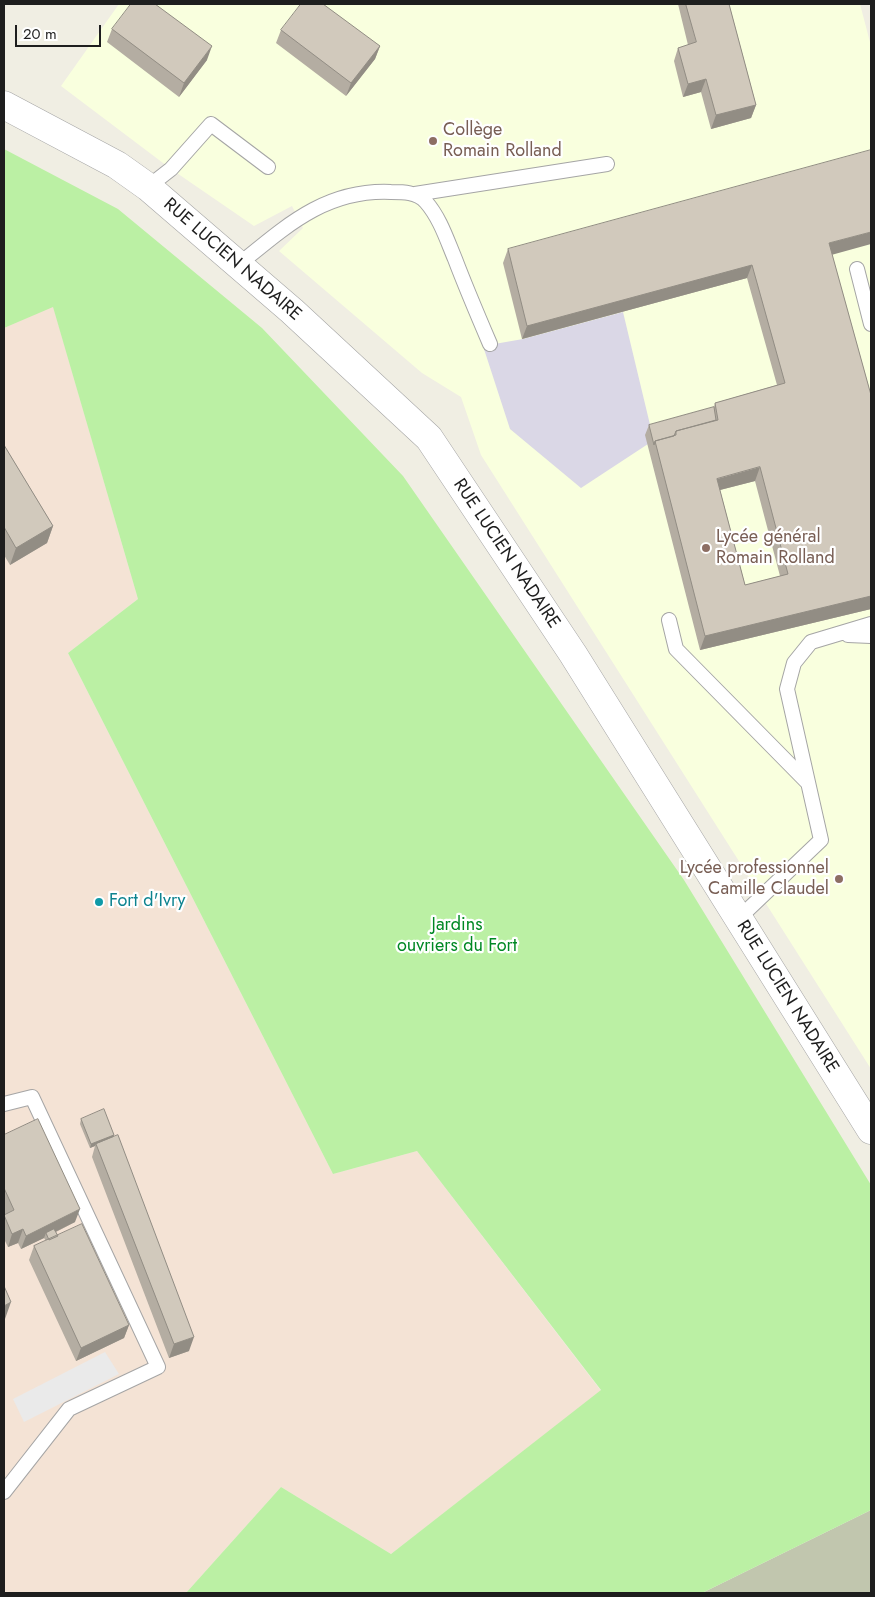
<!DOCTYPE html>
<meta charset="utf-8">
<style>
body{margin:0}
#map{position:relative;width:875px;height:1597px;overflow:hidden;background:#f0eee3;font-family:Jost,sans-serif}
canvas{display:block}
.frame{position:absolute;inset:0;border:5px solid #1e1e1e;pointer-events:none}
.scale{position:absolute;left:15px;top:25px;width:86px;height:22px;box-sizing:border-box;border:2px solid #1e1e1e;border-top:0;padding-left:6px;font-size:15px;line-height:18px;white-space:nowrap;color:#1e1e1e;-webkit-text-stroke:4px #fff;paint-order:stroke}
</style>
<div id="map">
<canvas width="875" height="1597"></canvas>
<div class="frame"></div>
<div class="scale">20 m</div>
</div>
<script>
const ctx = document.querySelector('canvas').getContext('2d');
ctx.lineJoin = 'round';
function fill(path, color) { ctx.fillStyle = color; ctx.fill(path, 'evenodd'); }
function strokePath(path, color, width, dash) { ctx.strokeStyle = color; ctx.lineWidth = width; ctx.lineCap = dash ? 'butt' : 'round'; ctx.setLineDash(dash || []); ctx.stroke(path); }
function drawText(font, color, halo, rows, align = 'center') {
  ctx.font = font + ' Jost,sans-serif'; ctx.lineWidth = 4.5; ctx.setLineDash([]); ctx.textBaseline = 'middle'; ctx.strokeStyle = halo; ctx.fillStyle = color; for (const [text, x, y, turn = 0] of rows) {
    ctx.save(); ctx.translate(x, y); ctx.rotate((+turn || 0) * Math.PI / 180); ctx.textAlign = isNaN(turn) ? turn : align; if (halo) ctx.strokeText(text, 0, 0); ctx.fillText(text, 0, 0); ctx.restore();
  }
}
const education = new Path2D(`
 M119,4H860L871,46V1069L481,455L461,397L422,373L279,251L303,228L292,206L254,226L171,169L61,86Z`);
const military = new Path2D(`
 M53,306L138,599L68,653L333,1174L417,1151L601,1391L391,1554L281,1487L186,1593H4V328Z`);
const construction = new Path2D(`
 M871,1510V1593H702Z`);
const grass = new Path2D(`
 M4,149L118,209L262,328L403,476L684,880L871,1185V1510L702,1593H186L281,1487L391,1554L601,1390L417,1151L333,1174L68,653L138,599L53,307L4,328Z`);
const parking = new Path2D(`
 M105,1352L119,1374L24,1422L13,1399Z`);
const plaza = new Path2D(`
 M623,312L652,433L648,444L581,488L510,429L483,346L523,339Z`);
const lane = new Path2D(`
 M148,187L171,169L211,124L268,167
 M415,194L607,164
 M237,266C285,227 325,189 391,192C403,192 417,192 426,202C440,218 447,240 455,259C466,288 478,316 490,344
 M857,269L871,324
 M669,620L676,649L807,782
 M848,635L871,636
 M737,920L821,840L787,689L794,663L811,642L871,624
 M4,1104L32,1097L158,1367L69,1409L4,1492`);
const street = new Path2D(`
 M4,105L117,165L148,187L292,311L429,438L573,654L871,1130`);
const wall = new Path2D(`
 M678,4H729L756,105L751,118L711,129L701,92L683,97L674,61L678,48L688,45Z
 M112,29L207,60L179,97L107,42Z
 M281,30L380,46L375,59L346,96L276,43Z
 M508,249L832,255L871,395V609L700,650L645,435L649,425L714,407L715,403L777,385L747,278L522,339L503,263ZM755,481L780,576L745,585L720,490Z
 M4,445L53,526L47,543L10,565L4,555Z
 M81,1119L114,1135L113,1137L189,1351L169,1358L92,1157L95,1146L90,1148L80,1124Z
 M4,1135L75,1222L56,1232L58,1236L129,1325L124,1338L76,1361L29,1260L34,1246L46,1241L44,1238L21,1249L18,1243L8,1247L4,1239V1216L5,1215L4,1212Z`);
const shadedWall = new Path2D(`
 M212,46L207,60L179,97L184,83Z
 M380,46L375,59L346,96L351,83Z
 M706,79L701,92L683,97L688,84Z
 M756,105L751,118L711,129L716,115Z
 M871,232V244L824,257L829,243Z
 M752,265L747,278L522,339L527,326Z
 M760,467L755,481L712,492L717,479Z
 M53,526L47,543L10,565L16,548Z
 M871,596V609L700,650L705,636Z
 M114,1135L112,1140L96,1144L95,1146L90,1148L91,1144Z
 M80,1209L75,1222L47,1236L46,1233L44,1238L21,1249L26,1236Z
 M23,1229L18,1243L8,1247L12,1234Z
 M11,1302L5,1319L4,1320V1306Z
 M129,1325L124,1338L76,1361L81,1348Z
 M194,1337L189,1351L169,1358L174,1344Z`);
const building = new Path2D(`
 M131,4H155L212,46L184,83L112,29Z
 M301,4H323L380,46L351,83L281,30Z
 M686,4H729L756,105L716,115L706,79L688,84L678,48L696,42Z
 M871,150V232L829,243L871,395V596L705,636L655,441L676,435V431L718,420L715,403L785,383L752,265L527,326L508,249ZM760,467L788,574L745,585L717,479Z
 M714,407L716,420L676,431L674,436L655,441L654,445L649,425Z
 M4,445L53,526L16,548L4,527Z
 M104,1109L114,1135L91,1144L81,1119Z
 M38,1119L80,1209L26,1236L23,1229L12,1234L4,1215L14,1210L4,1188V1135Z
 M118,1135L194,1337L174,1344L96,1144Z
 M82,1224L129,1325L81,1348L34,1246Z
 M54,1229L58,1236L49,1240L46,1233Z
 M4,1286L11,1302L4,1306Z`);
const markers = [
 [433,141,5,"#8d6e63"],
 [706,548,5,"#8d6e63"],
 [839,879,5,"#8d6e63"],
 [99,902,5,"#0f9aa8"]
];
const educationNames = [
 ["Collège",443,131],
 ["Romain Rolland",443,152],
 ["Lycée général",716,538],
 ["Romain Rolland",716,559],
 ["Lycée professionnel",829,869,"right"],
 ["Camille Claudel",829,890,"right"]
];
const streetNames = [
 ["RUE LUCIEN NADAIRE",232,260,41],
 ["RUE LUCIEN NADAIRE",506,554,56],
 ["RUE LUCIEN NADAIRE",787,997,58]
];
const cultureNames = [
 ["Fort d'Ivry",109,902]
];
const parkNames = [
 ["Jardins",457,926],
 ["ouvriers du Fort",457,947]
];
fill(education, '#f9ffde');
fill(military, '#f4e3d5');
fill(construction, '#c1c6ae');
fill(grass, '#bbf0a4');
fill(parking, '#eaeaea');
fill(plaza, '#dad7e6');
strokePath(lane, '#a5a5a5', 16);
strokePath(street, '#a5a5a5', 29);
strokePath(lane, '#fff', 14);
strokePath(street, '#fff', 28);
fill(wall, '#b4ada2');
fill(shadedWall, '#928d84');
fill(building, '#d1c9bc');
strokePath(building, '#928d84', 1);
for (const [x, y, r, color] of markers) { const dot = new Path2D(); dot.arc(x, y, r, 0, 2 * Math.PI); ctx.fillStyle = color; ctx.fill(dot); strokePath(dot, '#fff', 2); }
drawText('18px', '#785e54', '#fff', educationNames, 'left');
drawText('18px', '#1e1e1e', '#fff', streetNames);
drawText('18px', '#0d838f', '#fff', cultureNames, 'left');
drawText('18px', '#008824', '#fff', parkNames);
</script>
